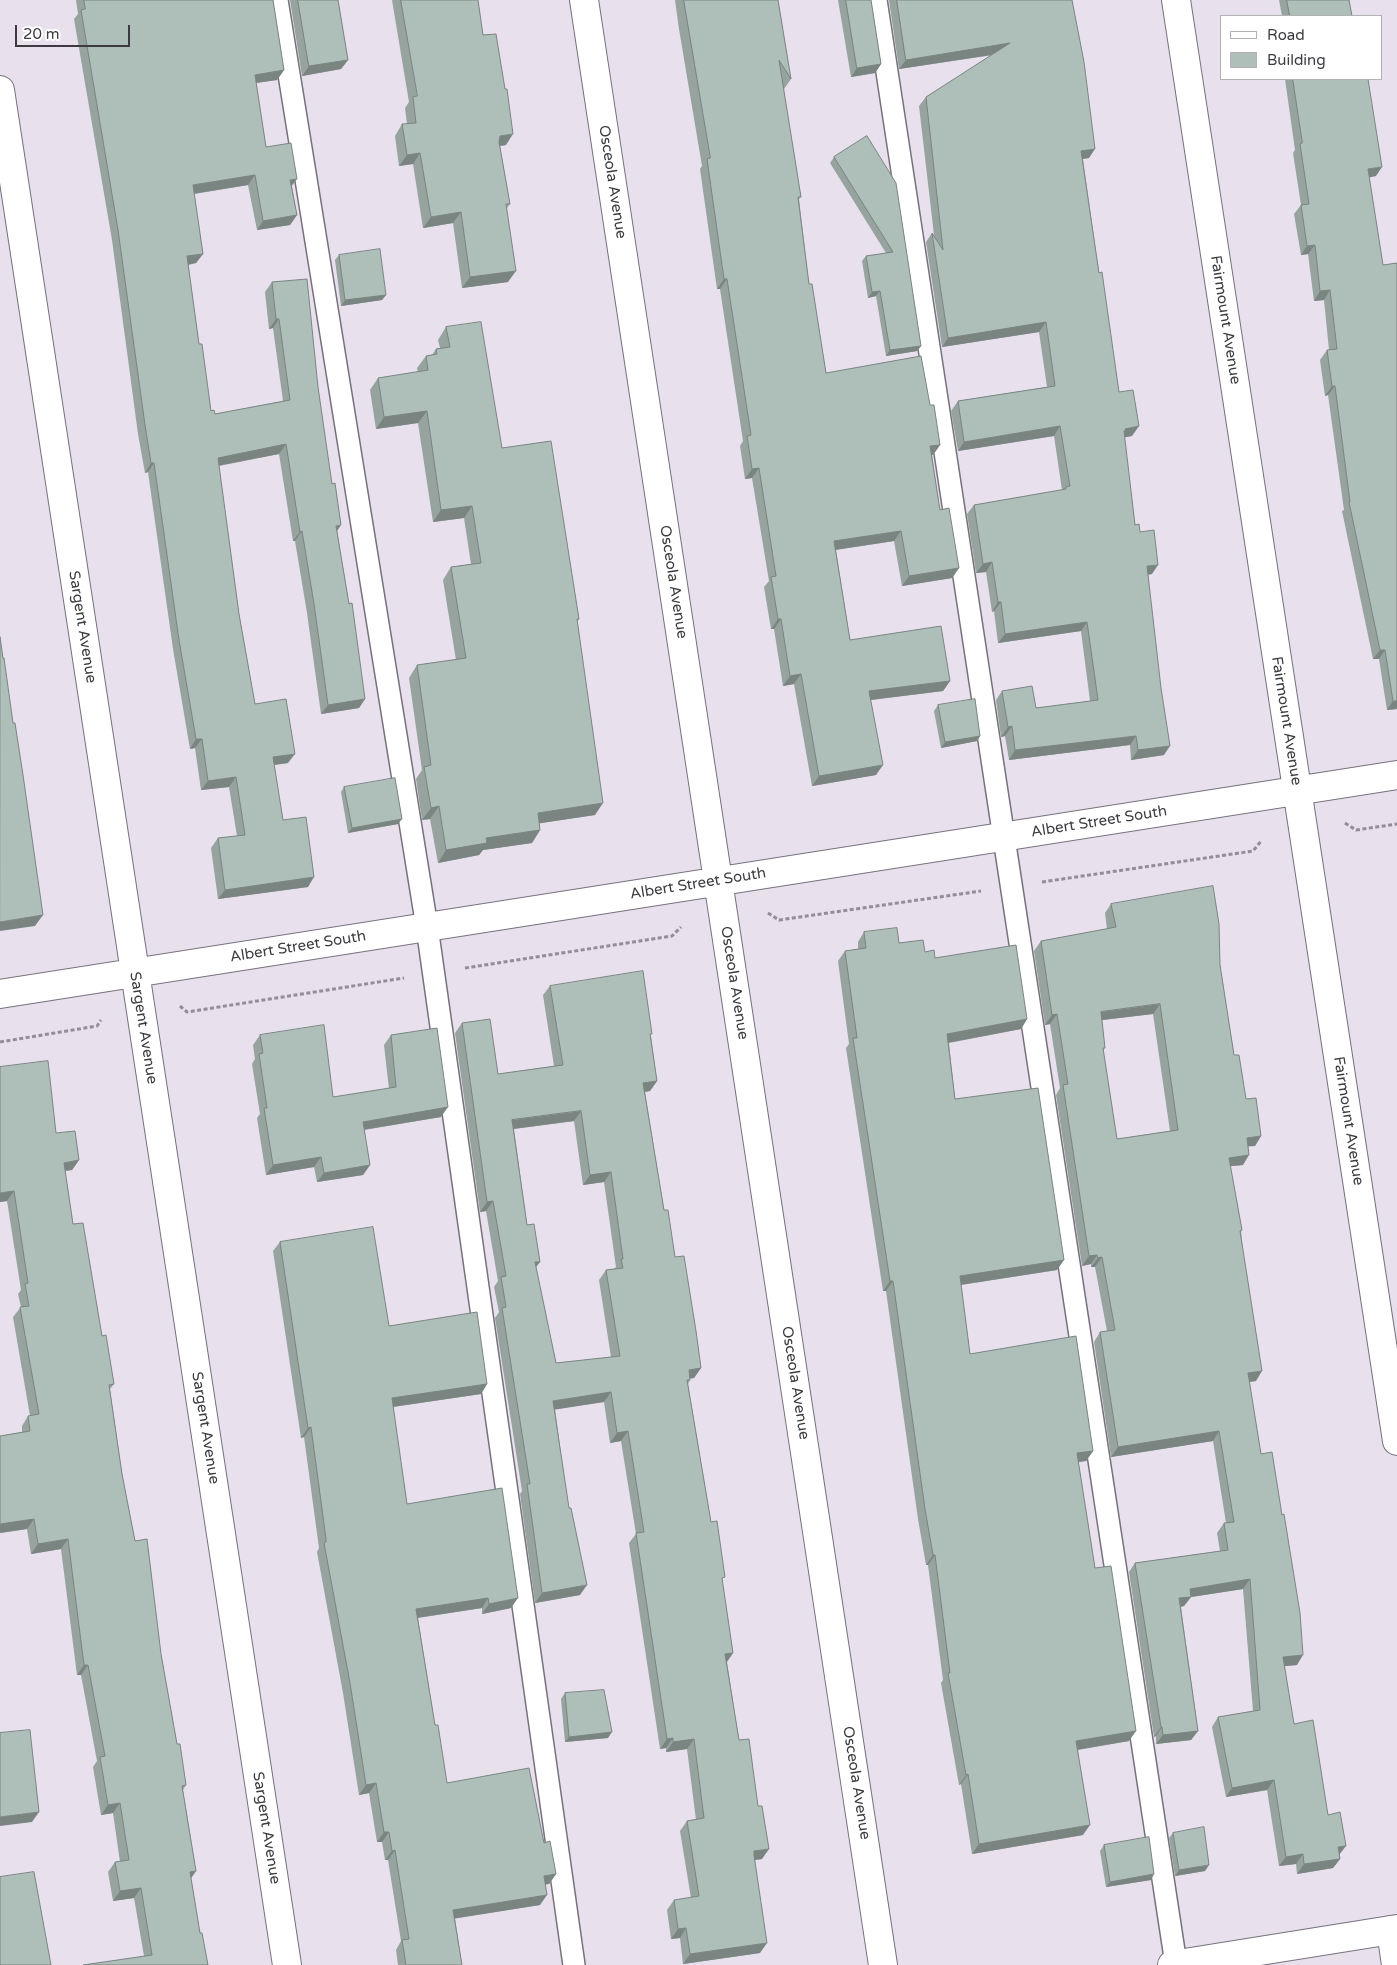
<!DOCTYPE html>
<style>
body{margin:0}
#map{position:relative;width:1397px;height:1965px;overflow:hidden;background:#e8e0ed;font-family:"Varela Round",sans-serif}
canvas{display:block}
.legend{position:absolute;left:1220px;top:15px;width:162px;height:65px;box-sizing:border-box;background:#fff;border:1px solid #b2b1b3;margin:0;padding:6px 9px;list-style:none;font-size:15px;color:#3e3b40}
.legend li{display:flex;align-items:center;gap:10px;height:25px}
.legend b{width:25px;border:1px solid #b2b1b3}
.scale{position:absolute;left:15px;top:25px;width:115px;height:22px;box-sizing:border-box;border:2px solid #3e3b40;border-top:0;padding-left:6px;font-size:15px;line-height:18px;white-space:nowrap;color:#3e3b40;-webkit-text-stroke:4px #fff;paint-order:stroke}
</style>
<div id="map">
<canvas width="1397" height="1965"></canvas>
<ul class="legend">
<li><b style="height:6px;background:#fff"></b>Road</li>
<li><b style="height:14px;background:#aebeb8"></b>Building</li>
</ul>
<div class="scale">20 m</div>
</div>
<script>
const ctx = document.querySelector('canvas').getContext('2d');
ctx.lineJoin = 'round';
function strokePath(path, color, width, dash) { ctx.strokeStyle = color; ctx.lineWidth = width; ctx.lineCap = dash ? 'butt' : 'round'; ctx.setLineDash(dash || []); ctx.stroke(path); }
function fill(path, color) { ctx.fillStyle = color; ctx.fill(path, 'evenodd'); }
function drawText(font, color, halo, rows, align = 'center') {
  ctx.font = font + ' "Varela Round",sans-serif'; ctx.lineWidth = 5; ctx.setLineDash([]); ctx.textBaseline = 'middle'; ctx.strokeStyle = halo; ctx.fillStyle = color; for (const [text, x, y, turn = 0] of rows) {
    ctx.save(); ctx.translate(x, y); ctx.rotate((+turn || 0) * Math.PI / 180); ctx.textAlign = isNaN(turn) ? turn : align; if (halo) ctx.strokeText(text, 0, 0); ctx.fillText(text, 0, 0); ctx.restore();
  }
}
const path = new Path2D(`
 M1345,823L1356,830L1397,824
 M1042,882L1253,851L1262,840
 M768,913L779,920L981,891
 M465,968L672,936L681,927
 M180,1006L187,1012L404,978
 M0,1042L97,1026L101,1020`);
const service = new Path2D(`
 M277,0L427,927L574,1965
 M876,0L1176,1964`);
const minor = new Path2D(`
 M584,0L883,1965
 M1176,0L1397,1441
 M0,90L287,1965
 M0,994L1397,775
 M1391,1930L1396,1965`);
const tertiary = new Path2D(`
 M1172,1965L1397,1929`);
const wall = new Path2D(`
 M76,0H273L284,70L277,80L256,83L266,147L292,186L297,215L290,225L257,230L248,185L194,194L203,254L196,263L188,265L199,344L211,411L215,414L283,401L273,328L269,329L265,292L272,282L318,387L337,531L349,604L365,699L359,708L321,714L307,613L295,541H293L279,454L219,466L239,614L255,704L288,763L274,765L283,820L308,887L218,899L211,848L218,838L237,836L229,787L201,790L195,748L190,749L173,649L148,472L145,473L138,434L112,240L74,19L78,14Z
 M290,0H338L348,60L341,69L302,76Z
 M392,0H478L483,35L506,145L500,146L510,204L507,208L508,282L462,288L453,223L423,228L413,164L399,166L395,136L402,124H407L405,108L409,102Z
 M675,0H778L791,79L784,89L783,88L801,197L799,199L809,284L826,373L930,405L940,445L933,455H932L940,510L959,568L952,578L902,586L894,541L836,550L850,640L950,681L943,691L871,700L876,775L812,786L794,684L783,686L774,629H771L764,587L769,581L752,478L745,479L740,446L743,441L720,289H717L700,169L702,166L679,29Z
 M838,0H871L881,64L875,73L851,77Z
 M889,0H1072L1089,158L1083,159L1099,273L1119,392L1132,436L1124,437L1135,525L1140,532L1152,574L1148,575L1164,755L1131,760L1130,745L1009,760L1005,736L1001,737L996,700L1002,691L1036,708L1090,701L1081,631L998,643L994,611L992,612L986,572L976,573L967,514L974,505L1062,490L1054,436L958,451L951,411L958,401L1047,387L1039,332L942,347L926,242L932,233L934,235L919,106L926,97L993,55L899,69Z
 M1279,0H1349L1352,16H1282Z
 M1285,79H1368L1376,176L1369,177L1383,265L1397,263V709L1387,710L1379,659H1373L1342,511L1344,510L1328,395L1325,396L1320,360L1327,350H1329L1324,300L1314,301L1308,254L1301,255L1294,214L1301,205L1293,153L1295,150Z
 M867,136L921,346L917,351L886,356L876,296L868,298L862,261L866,256L886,253L830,163L834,157Z
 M339,255L386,295L382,300L341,306L335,260Z
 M446,327L579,619L577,622L595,815L539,823L540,830L532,843L483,850L479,855L438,863L430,819L422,820L416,779L422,770L409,678L417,665L456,660L443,580L451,567L471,564L464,518L433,522L418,423L376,429L370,390L378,378L418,372L417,368L426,356L432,355L436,349L440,348L438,340Z
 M938,705L980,736L977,741L941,748L934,711Z
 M344,787L398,824L348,833L341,792Z
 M1111,904L1220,965L1234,1055L1246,1099L1261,1136L1255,1146H1248L1243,1165L1230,1166L1242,1230L1241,1232L1256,1381L1249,1382L1261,1454L1297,1665L1284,1666L1294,1724L1328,1815L1340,1859L1333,1868L1297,1874L1296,1864L1279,1866L1267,1790L1226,1797L1212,1727L1218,1717L1253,1711L1243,1589L1191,1597L1184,1606L1181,1607L1198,1731L1191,1740L1156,1744V1736L1154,1737L1129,1572L1135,1563L1220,1551L1217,1533L1224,1523H1226L1213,1441L1111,1457L1094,1342L1100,1332L1107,1331L1095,1267H1091V1264L1082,1266L1056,1095L1060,1088L1050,1024L1045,1025L1034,951L1041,941L1107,929L1105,913ZM1153,1014L1170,1131L1117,1139L1103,1051L1105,1048L1102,1020Z
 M864,932L925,952L1027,1019L1021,1029L949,1043L955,1099L1057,1270L961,1285L970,1354L1093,1451L1086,1461L1078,1462L1095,1568L1129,1741L1078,1750L1083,1835L972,1854L961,1784L959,1785L941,1683L943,1680L928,1565H926L918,1519L886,1291H883L846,1048L849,1044L838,961L845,951L858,949V942Z
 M550,986L651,1036L657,1081L650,1091L645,1092L664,1210L675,1257L701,1368L694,1378H690V1380L688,1384L711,1522L722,1581L733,1653L727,1662L739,1740L762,1859L755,1860L760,1953L683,1964L680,1938L671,1939L667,1910L674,1900L691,1898L680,1831L687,1821L696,1820L687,1749L666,1752V1748L660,1749L629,1543L636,1534L621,1441L610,1443L604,1402L555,1409L580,1595L535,1603L520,1494L522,1491L495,1318L499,1312L494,1287L498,1281L486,1211L480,1212L455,1033L462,1023L498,1074L554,1066L543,995ZM574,1121L583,1185L604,1182L616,1267L614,1269L606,1270L599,1280L611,1357L556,1363L527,1225L514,1129Z
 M260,1035L333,1097L389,1089L384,1045L391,1035L441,1117L364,1130L370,1165L363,1175L317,1182L314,1167L266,1175L257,1118L260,1114L252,1064L255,1059L253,1045Z
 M56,1133L79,1160L72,1170L65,1171L73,1224L102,1336L114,1384L110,1389L122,1474L135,1541L161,1654L177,1744L186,1785L183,1790L196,1871L191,1878L200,1933L208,1965L144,1956L134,1898L113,1901L108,1872L115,1862H120L113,1813L101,1815L93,1767L97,1761L81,1675H77L61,1549L31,1554L27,1529L0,1533V1436L22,1432V1426L28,1416H30L13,1317L21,1307L18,1294L21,1290L7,1201L0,1202Z
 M280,1242L389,1326L487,1384L481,1394L393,1407L407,1504L511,1608L482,1614V1608L418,1618L435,1725L447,1783L544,1843L556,1874L549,1884H545L540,1905L455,1918L462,1965H398L396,1950L401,1941L388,1860H385L382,1842H377L369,1793L359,1795L343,1693L317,1552L319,1548L304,1437L301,1438L273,1251Z
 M565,1693L608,1738L565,1742L561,1699Z
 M1173,1833L1205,1871L1175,1876L1169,1838Z
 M1104,1845L1151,1880L1106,1887L1100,1851Z`);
const shadedWall = new Path2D(`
 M1010,43L1004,53L899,69L906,60Z
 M348,60L341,69L302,76L309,66Z
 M881,64L875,73L851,77L857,68Z
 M284,70L277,80L248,84L255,75Z
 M513,134L506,145L492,147L500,136Z
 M1095,149L1089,158L1075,160L1081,151Z
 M420,153L413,164L399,166L407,155Z
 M1382,167L1376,176L1361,179L1368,169Z
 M255,175L248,185L186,195L193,185Z
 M297,179L290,188V180Z
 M461,212L453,223L423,228L431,217Z
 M297,215L290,225L257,230L263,221Z
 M1315,245L1308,254L1301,255L1307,246Z
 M203,254L196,263L181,266L187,256Z
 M516,271L508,282L462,288L470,277Z
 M724,279H727L720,289H717Z
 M1330,290L1324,300L1314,301L1320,291Z
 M880,291L876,296L868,298L872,292Z
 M386,295L382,300L341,306L345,300Z
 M276,319H279L273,328L269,329Z
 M1046,322L1039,332L942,347L948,338Z
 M921,346L917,351L886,356L890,350Z
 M1332,386H1335L1328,395L1325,396Z
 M427,411L418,423L376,429L384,417Z
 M1060,426L1054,436L958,451L964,442Z
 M1139,426L1132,436L1121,438L1125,429Z
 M286,444L279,454L211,467L218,458Z
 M940,445L933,455L923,456L930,446Z
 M151,463H154L148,472L145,473Z
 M759,468L752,478L745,479L752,469Z
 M472,506L464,518L433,522L441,510Z
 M341,525L335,534L336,526Z
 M302,531L295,541H293L300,532Z
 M901,531L894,541L827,551L834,541Z
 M992,562L986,572L976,573L983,564Z
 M1158,565L1152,574L1140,575L1147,566Z
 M959,568L952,578L902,586L909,576Z
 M998,602H1001L994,611L992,612Z
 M778,619H781L774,629H771Z
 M1087,622L1081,631L998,643L1005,634Z
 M1380,650H1385L1379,659H1373Z
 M801,674L794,684L783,686L790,676Z
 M950,681L943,691L862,701L869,691Z
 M365,699L359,708L321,714L328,705Z
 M1393,701H1397V709L1387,710Z
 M1012,726L1005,736L1001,737L1008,727Z
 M980,736L977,741L941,748L945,742Z
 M1136,736L1130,745L1009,760L1015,750Z
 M196,739H202L195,748L190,749Z
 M1170,746L1164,755L1131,760L1138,750Z
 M295,754L288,763L266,766L273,757Z
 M883,765L876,775L812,786L819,776Z
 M236,777L229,787L201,790L208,781Z
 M603,803L595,815L529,825L538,813Z
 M439,806L430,819L422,820L431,808Z
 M402,819L398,824L348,833L352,828Z
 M540,830L532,843L483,850L479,855L438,863L446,850L486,838Z
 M314,877L308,887L218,899L225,890Z
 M43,915L35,926L0,931V922Z
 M1160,1004L1153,1014L1094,1021L1101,1012Z
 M1057,1014L1050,1024L1045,1025L1052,1015Z
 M1027,1019L1021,1029L941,1044L947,1034Z
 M657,1081L650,1091L636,1093L643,1083Z
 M448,1107L441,1117L356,1131L363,1122Z
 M581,1111L574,1121L505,1130L512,1120Z
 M1261,1136L1255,1146L1241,1147L1247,1138Z
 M1249,1155L1243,1165L1222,1167L1229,1158Z
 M321,1157L314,1167L266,1175L273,1165Z
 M79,1160L72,1170L57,1172L64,1163Z
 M370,1165L363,1175L317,1182L324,1173Z
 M611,1172L604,1182L583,1185L590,1175Z
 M14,1191L7,1201L0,1202V1193Z
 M493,1201L486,1211L480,1212L487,1202Z
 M1097,1255L1091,1264L1082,1266L1089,1256Z
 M1102,1257L1095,1267H1091L1098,1258Z
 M1064,1260L1057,1270L953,1286L960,1276Z
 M535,1262H540L533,1271Z
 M890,1281H893L886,1291H883Z
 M701,1368L694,1378L682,1380L689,1370Z
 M1262,1371L1256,1381L1241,1383L1248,1373Z
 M487,1384L481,1394L385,1408L392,1398Z
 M611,1392L604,1402L546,1411L553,1401Z
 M311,1427L304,1437L301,1438L308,1428Z
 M628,1431L621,1441L610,1443L617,1433Z
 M1219,1431L1213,1441L1111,1457L1118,1447Z
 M1093,1451L1086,1461L1070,1463L1077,1453Z
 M34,1519L27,1529L0,1533V1524Z
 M68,1539L61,1549L31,1554L38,1544Z
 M933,1555H935L928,1565H926Z
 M1250,1579L1243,1589L1191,1597L1184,1606L1173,1608L1179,1598L1190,1589Z
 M587,1585L580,1595L535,1603L542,1593Z
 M488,1598L482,1608L409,1619L416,1609Z
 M518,1598L511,1608L482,1614L489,1604Z
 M733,1653L726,1663L725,1654Z
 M1303,1655L1297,1665L1276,1667L1283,1657Z
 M84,1665H88L81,1675H77Z
 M1161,1727H1162L1156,1736L1154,1737Z
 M1136,1731L1129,1741L1069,1751L1076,1741Z
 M1198,1731L1191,1740L1156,1744L1163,1735Z
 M612,1732L608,1738L565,1742L569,1737Z
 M673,1738L666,1748L660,1749L667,1739Z
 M694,1739L687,1749L666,1752L673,1742Z
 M968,1774L961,1784L959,1785L966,1775Z
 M1274,1780L1267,1790L1226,1797L1232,1788Z
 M376,1783L369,1793L359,1795L366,1785Z
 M120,1803L113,1813L101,1815L108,1805Z
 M39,1812L32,1822L0,1826V1817Z
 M1090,1825L1083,1835L972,1854L979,1844Z
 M384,1832H389L382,1842H377Z
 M1346,1846L1339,1855L1338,1847Z
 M769,1849L762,1859L747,1861L754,1851Z
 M395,1850L388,1860H385L392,1851Z
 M1303,1854L1296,1864L1279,1866L1286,1857Z
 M1340,1859L1333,1868L1297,1874L1304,1864Z
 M1209,1865L1205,1871L1175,1876L1179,1870Z
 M196,1871L189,1881L190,1872Z
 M556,1874L549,1884L537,1886L544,1876Z
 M1154,1874L1151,1880L1106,1887L1110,1882Z
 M141,1888L134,1898L113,1901L120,1891Z
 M547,1895L540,1905L446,1920L453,1910Z
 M686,1928L680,1938L671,1939L678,1929Z
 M767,1943L760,1953L683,1964L690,1954Z`);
const building = new Path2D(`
 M84,0H273L284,70L255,75L266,147L291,143L297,179L290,180L297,215L263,221L255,175L193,185L203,254L187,256L199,344H202L211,411L214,410L215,414L290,400L279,319H276L272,282L307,279L318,387L332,484L335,483L341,525L336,526L349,604L352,603L365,699L328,705L314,604L302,531L300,532L286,444L218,458L239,614L255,704L286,699L295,754L273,757L283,820L306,817L314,877L225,890L218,838L245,835L236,777L208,781L202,739H196L179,640L154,463H151L145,425L118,230L81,10L85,9Z
 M298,0H338L348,60L309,66Z
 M401,0H478L483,35L496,34L505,89H507L513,134L500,136L499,142L510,204H506L516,271L470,277L461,212L431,217L420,153L407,155L402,124L416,123L413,97L417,96Z
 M684,0H778L791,79L779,60L801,197H798L809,284H812L826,373L921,356L930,405H934L940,445L930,446L940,510L949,508L959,568L909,576L901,531L834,541L850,640L941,626L950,681L869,691L883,765L819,776L801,674L790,676L781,619H778L771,577L776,576L759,468L752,469L747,436L751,435L727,279H724L707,159L710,158Z
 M846,0H871L881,64L857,68Z
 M897,0H1072L1084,62L1095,149L1081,151L1099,273L1102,272L1119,392L1133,390L1139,426L1125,429L1126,431H1124L1135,525L1139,524L1140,532L1154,530L1158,565L1147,566L1161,688L1170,746L1138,750L1136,736L1015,750L1012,726L1008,727L1002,691L1032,686L1036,708L1098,700L1087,622L1005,634L1001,602H998L992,562L983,564L974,505L1066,489V487L1070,486L1060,426L964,442L958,401L1055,386L1046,322L948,338L932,233L943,250L926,97L1010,43L906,60Z
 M1287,0H1349L1352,16H1290Z
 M1293,79H1368L1382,167L1368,169L1383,265L1397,263V701H1393L1385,650H1380L1349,502H1350L1335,386H1332L1327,350L1337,349L1330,290L1320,291L1315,245L1307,246L1301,205L1309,204L1300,144L1302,143Z
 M867,136L896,183L921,346L890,350L880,291L872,292L866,256L893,252L834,157Z
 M380,249L386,295L345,300L339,255Z
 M481,322L502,448L551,441L579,619H577L603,803L538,813L540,830L486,838L487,843L446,850L439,806L431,808L424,767L431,765L417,665L466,658L451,567L481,563L472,506L441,510L427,411L384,417L378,378L428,370L426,356L437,354L436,349L450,347L446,327Z
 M0,637L3,658H4L13,723H15L23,775L43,915L0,922Z
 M975,699L980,736L945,742L938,705Z
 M395,778L402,819L352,828L344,787Z
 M1213,886L1219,924L1220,965L1234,1055H1239L1246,1099L1256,1098L1261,1136L1247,1138L1249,1155L1229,1158L1242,1230L1240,1231L1262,1371L1248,1373L1261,1454L1272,1452L1282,1515L1284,1514L1300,1613L1303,1655L1283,1657L1294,1724L1313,1720L1328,1815L1340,1812L1346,1846L1338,1847L1340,1859L1304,1864L1303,1854L1286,1857L1274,1780L1232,1788L1218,1717L1260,1710L1250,1579L1190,1589L1191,1597L1179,1598L1198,1731L1163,1735L1162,1727H1161L1135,1563L1228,1550L1224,1523L1234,1522L1219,1431L1118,1447L1100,1332L1115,1330L1102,1257L1098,1258L1097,1255L1089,1256L1063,1085L1068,1084L1057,1014L1052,1015L1041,941L1116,927L1111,904ZM1160,1004L1178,1130L1117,1139L1103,1048H1105L1101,1012Z
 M897,928L899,943L923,940L925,952L934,950L935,958L1016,945L1027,1019L947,1034L955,1099L1038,1088L1064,1260L960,1276L970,1354L1076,1336L1093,1451L1077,1453L1095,1568L1111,1566L1136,1731L1076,1741L1090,1825L979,1844L968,1774L966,1775L948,1673H950L935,1555H933L925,1509L893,1281H890L853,1038H857L845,951L866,948L864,932Z
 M643,971L652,1034H650L657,1081L643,1083L664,1210H668L675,1257L684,1256L696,1331L701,1368L689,1370L690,1380H687L711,1522L717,1521L725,1577L722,1578L733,1653L725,1654L739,1740L749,1739L758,1806H762L769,1849L754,1851V1855L767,1943L690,1954L686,1928L678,1929L674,1900L699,1896L687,1821L704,1818L694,1739L673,1742V1738L667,1739L636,1533L644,1532L628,1431L617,1433L611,1392L553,1401L569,1508H571L587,1585L542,1593L527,1484H530L502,1308L506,1307L501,1277L506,1276L493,1201L487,1202L462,1023L490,1019L498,1074L563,1065L550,986ZM581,1111L590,1175L611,1172L623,1259H621L623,1268L606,1270L620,1356L556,1363L535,1262H540L534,1224L527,1225L512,1120Z
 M324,1025L333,1097L396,1087L391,1035L437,1028L448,1107L363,1122L370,1165L324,1173L321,1157L273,1165L264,1108H267L259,1054L263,1053L260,1035Z
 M48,1061L56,1133L75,1131L79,1160L64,1163L73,1224L83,1223L102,1336L106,1335L114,1384L109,1385L122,1474L135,1541L147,1539L161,1654L177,1744H180L186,1785L182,1786L196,1871L190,1872L200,1933H202L208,1965H83L152,1955L141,1888L120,1891L115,1862L129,1860L120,1803L108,1805L100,1757L105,1756L88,1665H84L68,1539L38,1544L34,1519L0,1524V1436L30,1431L28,1416L39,1414L20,1307L29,1306L25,1284L28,1283L14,1191L0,1193V1067Z
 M373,1227L389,1326L477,1312L487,1384L392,1398L407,1504L502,1488L518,1598L489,1604L488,1598L416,1609L435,1725H438L447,1783L529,1768L544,1843L550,1841L556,1874L544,1876L547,1895L453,1910L462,1965H406L402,1940L409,1939L395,1850L392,1851L389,1832H384L376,1783L366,1785L350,1683L324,1543L326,1542V1539L311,1427L308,1428L280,1242Z
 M604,1690L612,1732L569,1737L565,1693Z
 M30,1730L39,1812L0,1817V1733Z
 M1204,1827L1209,1865L1179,1870L1173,1833Z
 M1149,1837L1154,1874L1110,1882L1104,1845Z
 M34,1872L51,1965H0V1877Z`);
const streetNames = [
 ["Osceola Avenue",612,182,81],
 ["Fairmount Avenue",1225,320,81],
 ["Osceola Avenue",673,582,81],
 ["Sargent Avenue",82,627,81],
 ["Fairmount Avenue",1286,721,81],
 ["Albert Street South",1099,822,-9],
 ["Albert Street South",698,884,-9],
 ["Albert Street South",298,947,-9],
 ["Osceola Avenue",734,983,81],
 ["Sargent Avenue",143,1028,81],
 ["Fairmount Avenue",1348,1121,81],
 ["Osceola Avenue",795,1383,81],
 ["Sargent Avenue",205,1428,81],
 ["Osceola Avenue",856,1783,81],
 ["Sargent Avenue",266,1828,81]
];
strokePath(service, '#78717c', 24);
strokePath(minor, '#78717c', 30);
strokePath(tertiary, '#78717c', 30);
strokePath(path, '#928d96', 3, [4, 2.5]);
strokePath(service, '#fff', 21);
strokePath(minor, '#fff', 28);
strokePath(tertiary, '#fff', 28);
fill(wall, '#96a39e');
fill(shadedWall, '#7a8581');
fill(building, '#aebeb8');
strokePath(building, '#7a8581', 1);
drawText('15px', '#3e3b40', '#fff', streetNames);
</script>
